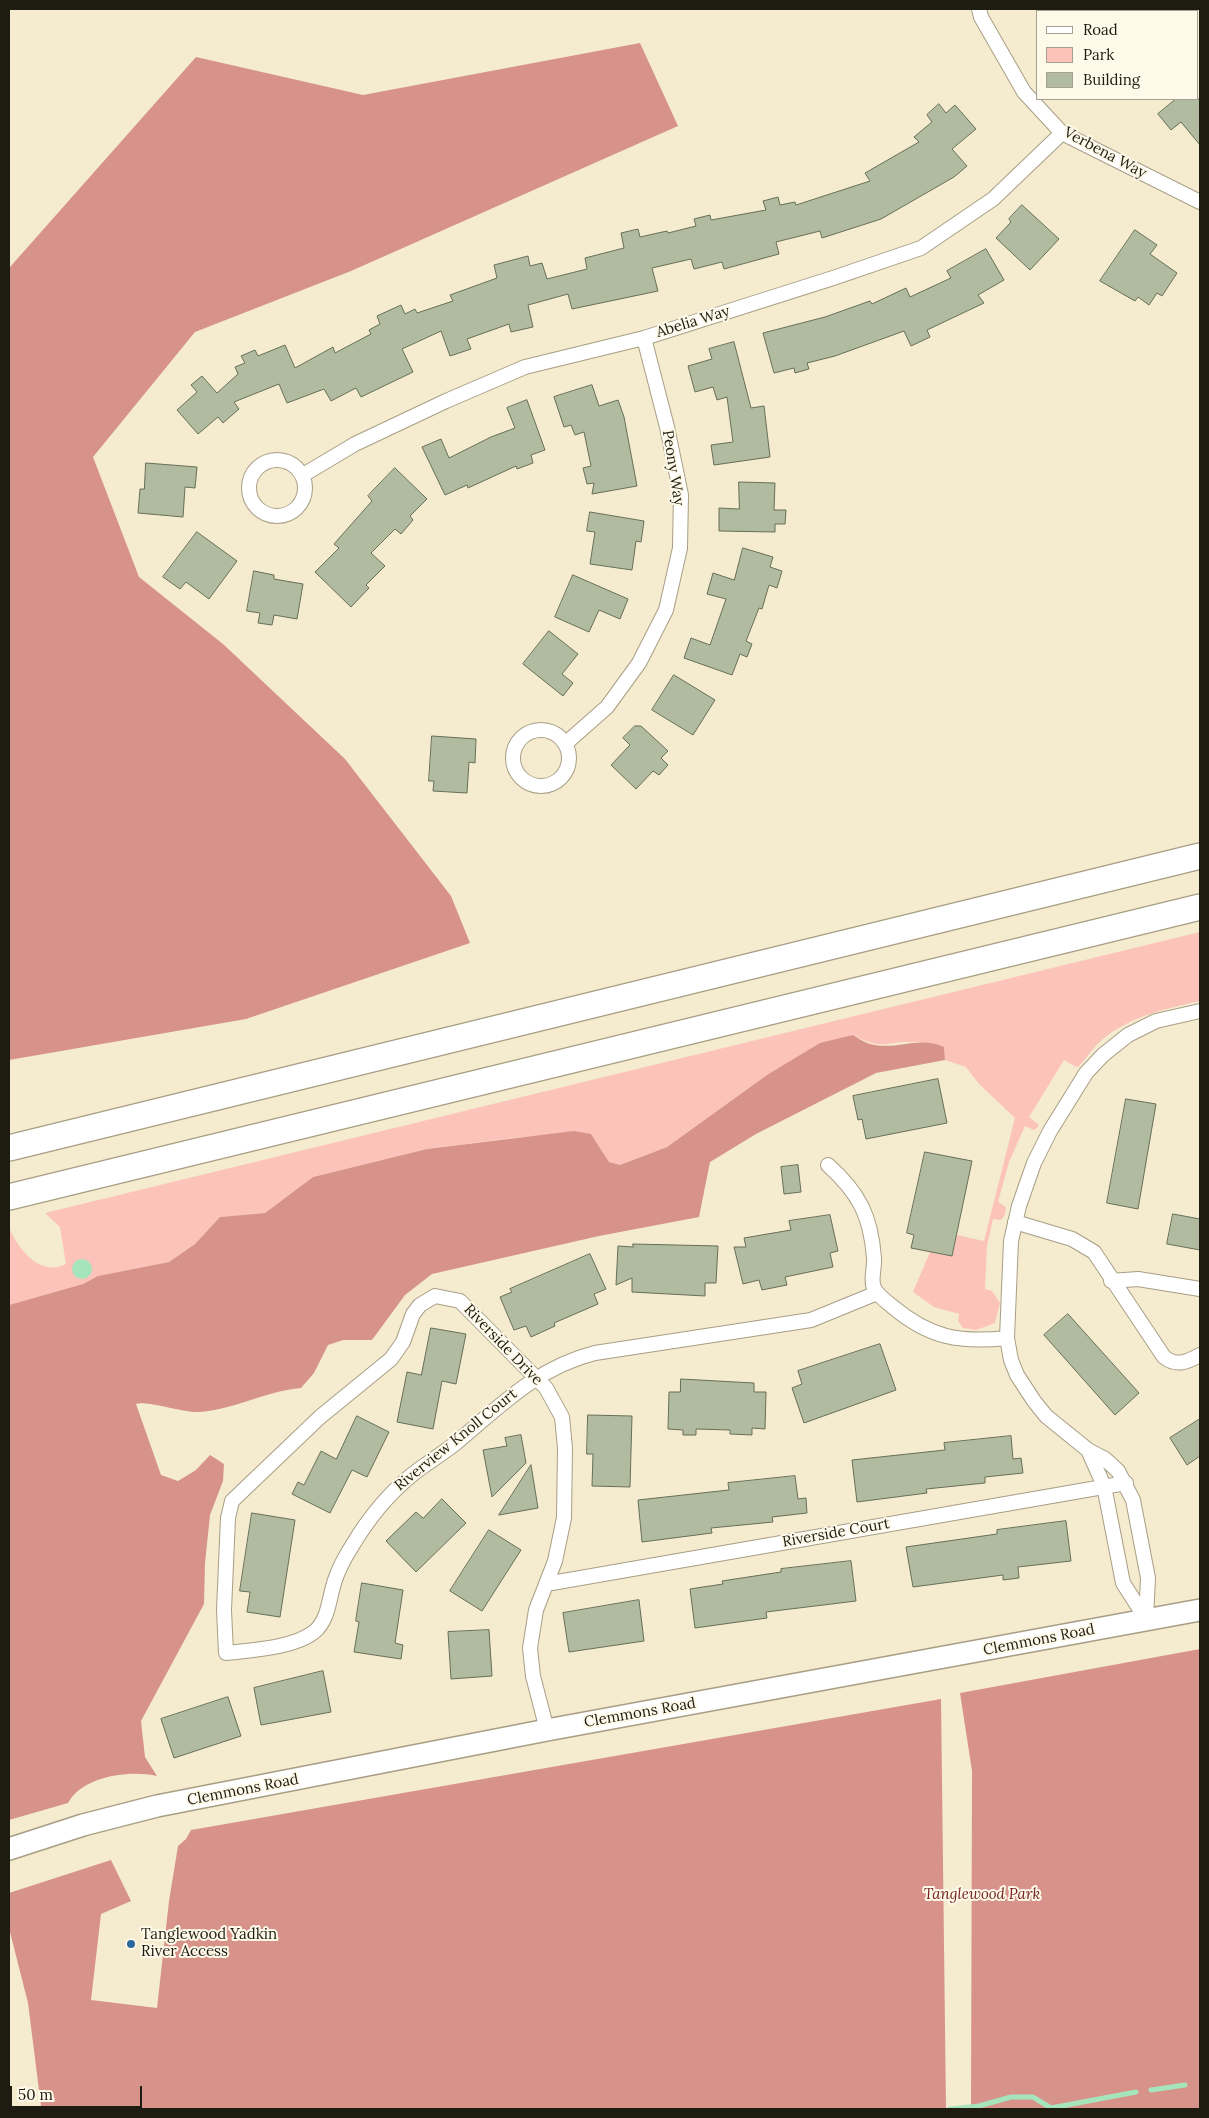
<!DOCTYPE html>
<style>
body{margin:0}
#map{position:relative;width:1209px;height:2118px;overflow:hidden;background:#f5ebcf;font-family:Lora,serif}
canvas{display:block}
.frame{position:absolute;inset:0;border:10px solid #1e1b11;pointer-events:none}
.legend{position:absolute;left:1036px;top:10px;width:162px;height:90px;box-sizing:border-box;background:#fef9e8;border:1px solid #a4a092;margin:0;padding:6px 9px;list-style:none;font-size:15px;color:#1e1b11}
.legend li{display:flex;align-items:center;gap:10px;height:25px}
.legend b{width:25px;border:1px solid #a4a092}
.scale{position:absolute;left:10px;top:2086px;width:132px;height:22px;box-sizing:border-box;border:2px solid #1e1b11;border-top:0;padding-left:6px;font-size:15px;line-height:18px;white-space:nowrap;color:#1e1b11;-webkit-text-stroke:4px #fef9e8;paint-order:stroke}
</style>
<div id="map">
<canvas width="1209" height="2118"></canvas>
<div class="frame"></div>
<ul class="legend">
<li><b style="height:6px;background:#fff"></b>Road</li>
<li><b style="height:14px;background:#fcc3ba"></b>Park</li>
<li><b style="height:14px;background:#b1bba0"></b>Building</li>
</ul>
<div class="scale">50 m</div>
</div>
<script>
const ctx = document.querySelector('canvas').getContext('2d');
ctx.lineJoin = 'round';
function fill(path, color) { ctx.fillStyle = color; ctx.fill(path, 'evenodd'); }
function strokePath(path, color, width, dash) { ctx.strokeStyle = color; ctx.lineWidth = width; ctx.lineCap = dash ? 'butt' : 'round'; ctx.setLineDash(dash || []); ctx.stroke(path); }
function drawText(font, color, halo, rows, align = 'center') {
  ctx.font = font + ' Lora,serif'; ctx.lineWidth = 4; ctx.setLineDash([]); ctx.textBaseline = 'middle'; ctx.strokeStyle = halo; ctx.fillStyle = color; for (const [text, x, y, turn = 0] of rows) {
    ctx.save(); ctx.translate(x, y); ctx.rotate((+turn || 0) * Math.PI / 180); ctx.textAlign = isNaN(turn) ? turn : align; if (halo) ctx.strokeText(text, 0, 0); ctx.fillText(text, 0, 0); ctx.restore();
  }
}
const green = new Path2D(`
 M1200,932V1001C1165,1009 1131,1016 1103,1039C1093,1047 1087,1058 1079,1066L1076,1067L1064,1060L1029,1117L1038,1124V1127L1034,1130L1025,1126L1009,1162L998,1202L1006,1207L1005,1215L1001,1220L993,1219L987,1246L985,1289L992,1291L1000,1303L995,1323L976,1330L963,1328L958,1321L959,1314L934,1307L913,1292L930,1252L952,1256L957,1235L984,1241L1015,1118L979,1084L966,1067L945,1060L944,1047C934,1045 923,1042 913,1042C884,1041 883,1051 853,1035L767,1075L667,1147L620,1165L609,1162L591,1134L522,1137L427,1149L313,1177L265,1213L220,1217L195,1244L169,1262L99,1276L83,1284L9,1305V1227C17,1248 41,1278 66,1264L60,1227L45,1213Z`);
const forest = new Path2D(`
 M640,43L678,126L351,271L195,332L93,457L139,577L223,644L345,759L451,896L470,943L246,1019L9,1060V265L10,267L196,57L363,95Z
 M853,1035C858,1038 864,1042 870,1044C896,1051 920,1035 944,1047L945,1060L876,1073L756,1134L710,1162L699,1217L599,1236L432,1274L405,1295L372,1340H343L328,1345L314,1373L301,1388C267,1391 235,1409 200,1412C183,1413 147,1400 136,1404L161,1475L178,1481L196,1470L210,1455L224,1464L223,1481L210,1515L205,1563L204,1604L141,1721L145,1757L157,1776C129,1770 83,1776 68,1803L9,1820V1305L83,1284L98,1276L169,1262L195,1244L220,1217L265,1213L313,1177L427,1149L574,1131L591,1134L609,1162L620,1165L667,1147L767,1075L820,1043Z
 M1200,1649V2109H971L972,1771L960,1693Z
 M941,1699L946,2109H44L41,2106L28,2003L9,1928V1893L111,1860L131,1901L101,1914L91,2000L157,2008L169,1901L178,1846L186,1839L191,1830Z`);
const water = new Path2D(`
 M72 1269a10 10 0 1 1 20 0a10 10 0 1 1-20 0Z`);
const stream = new Path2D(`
 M1151,2090L1185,2085
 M950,2109L979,2106L1011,2097H1033L1051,2108L1136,2092`);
const building = new Path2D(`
 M1176,99H1200V145L1181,122L1171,130L1158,114Z
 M939,104L946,113L955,105L976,129L952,149L967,166L954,177L881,219L822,238L820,231L776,242L779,254L724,269L722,262L694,269L691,259L652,268L658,291L572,309L568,294L528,305L533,327L511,332L509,324L467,339L471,349L450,356L441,331L402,349L413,372L361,397L356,388L331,401L324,389L287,403L279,384L234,402L239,409L223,423L218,417L198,434L177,410L197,392L191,385L202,376L217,393L238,374L235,367L245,363L241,356L255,350L258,356L285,345L295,368L333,347L335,353L371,334L369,330L380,324L377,316L401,305L405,314L415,309L417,313L453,301L450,295L497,278L494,265L528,256L530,266L542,263L547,279L587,269L585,258L624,248L621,233L638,229L640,237L667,231L668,233L696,226L694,219L710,215L711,220L766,210L763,201L778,197L780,205L795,202L796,205L870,181L865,173L919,142L914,137L932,122L927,115Z
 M1022,205L1059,239L1030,270L996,238L1011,222L1009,219Z
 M1135,230L1157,245L1150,254L1177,273L1162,296L1157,293L1149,305L1138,297L1135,301L1100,281Z
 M986,249L1004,280L978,295L984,303L927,330L930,337L911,346L904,331L835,356L807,363L809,369L795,373L794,368L774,373L763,333L825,317L870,301L872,304L906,288L910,297L951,278L947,271Z
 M734,342L751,408L764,406L770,457L714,465L711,445L733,442L727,397L717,400L713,387L695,392L688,366L712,359L709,349Z
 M592,385L599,406L618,400L624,417L637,486L592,494L594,483L587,484L583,468L591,466L584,432L575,435L571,425L564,427L554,397Z
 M527,400L545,450L531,455L533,463L517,469L516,466L468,488L467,485L445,495L422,447L441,439L449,458L491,437L515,428L507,408Z
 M146,463L197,467L195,488L185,487L183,517L138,513L140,489H144Z
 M395,468L427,499L410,516L413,520L401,534L395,529L371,553L385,566L366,585L369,588L351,607L315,572L339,548L334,544L372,501L368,496Z
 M739,482L775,483L774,510H786L785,524H775V532L719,531V508L739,509Z
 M590,512L644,521L641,542L636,541L632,570L590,564L595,532L587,531Z
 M197,532L237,561L209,599L186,582L180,589L163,577Z
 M743,548L773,557L770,567L782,571L777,588L769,585L762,609L759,608L746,641L752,644L747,657L740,654L732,675L684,658L691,638L710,645L726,599L707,594L713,573L734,580Z
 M254,571L274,575V579L303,584L297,619L274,615L272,625L258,623L260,613L247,611Z
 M573,575L628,599L620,619L599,610L589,632L555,617Z
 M549,631L578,654L562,674L573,683L563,696L523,664Z
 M674,675L715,700L693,735L652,710Z
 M635,726H641L668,751L661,758L668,765L659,775L653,771L636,789L611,765L630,745L623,738Z
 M432,736L476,739L475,763L469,762L467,793L433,791L434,781H429Z
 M938,1079L947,1123L866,1139L862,1119L858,1120L853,1096Z
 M1126,1099L1156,1104L1138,1209L1107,1203Z
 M925,1152L972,1161L952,1256L911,1248L914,1235L907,1233Z
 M798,1165L801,1192L784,1194L781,1167Z
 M1173,1214L1200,1219V1250L1167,1244Z
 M830,1215L838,1251L830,1253L833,1267L785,1277L787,1285L762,1290L759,1280L743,1284L734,1247H746L744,1238L791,1230L789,1221Z
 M633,1244L718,1246L716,1283H705V1296L632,1292V1278L616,1285L618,1246L633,1247Z
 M590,1254L606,1289L594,1294L598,1304L554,1323L555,1326L531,1337L526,1326L514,1330L500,1297L512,1292L510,1289Z
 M1068,1314L1139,1393L1115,1415L1044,1335Z
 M431,1328L466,1334L456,1384L442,1381L433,1429L397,1422L407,1372L421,1375Z
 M880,1344L896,1390L804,1423L792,1388L802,1384L798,1371Z
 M681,1379L754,1383V1392H766L765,1429L752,1428V1435L730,1434V1430L696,1429V1435H683V1430L668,1429L669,1392H680Z
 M588,1415L632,1416L630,1487L592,1486L593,1454H587Z
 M357,1416L389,1432L367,1477L352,1470L330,1513L292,1494L298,1482L304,1485L321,1451L336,1459Z
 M1200,1419V1456L1187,1465L1170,1438Z
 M521,1435L526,1463L492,1497L483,1450L507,1446L505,1438Z
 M1011,1436L1013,1459L1021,1458L1023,1473L985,1477V1483L926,1489L927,1493L857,1502L852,1460L945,1450L944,1443Z
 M531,1465L538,1508L499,1515Z
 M795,1476L798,1499L806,1498L807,1513L772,1517L773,1522L711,1528L712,1533L642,1542L638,1500L729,1490L728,1483Z
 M442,1499L466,1523L416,1572L386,1541L416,1512L423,1518Z
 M252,1513L295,1520L280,1617L247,1612L250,1592L240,1591Z
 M1066,1521L1071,1561L1018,1567L1019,1578L1003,1580V1575L913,1587L906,1547L997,1534V1530Z
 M489,1530L521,1550L482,1611L450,1591Z
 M851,1561L856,1601L766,1612L767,1618L695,1628L690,1589L723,1584L722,1581L781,1572V1569Z
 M362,1583L403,1590L395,1643L403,1645L401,1659L354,1652L359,1622L356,1621Z
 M639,1600L644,1641L569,1652L563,1613Z
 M489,1630L492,1676L451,1679L448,1632Z
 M323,1671L331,1712L261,1725L254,1688Z
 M228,1697L241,1736L174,1758L161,1719Z`);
const street = new Path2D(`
 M979,9L981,17L1024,92L1062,133L1200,202
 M249 488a28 28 0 1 1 56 0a28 28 0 1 1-56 0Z
 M303,475L355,444L446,401L525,367L644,338L833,278L921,248L993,199L1062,133
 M513 758a28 28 0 1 1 56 0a28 28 0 1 1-56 0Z
 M565,744L607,707L639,663L666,610L680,548L681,495L667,427L644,338
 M828,1165C859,1193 871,1216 874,1258C875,1268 870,1279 874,1288C878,1296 887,1302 893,1307C930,1338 960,1343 1007,1338
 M1015,1222L1072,1239L1094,1252L1164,1357C1177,1367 1187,1362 1200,1355
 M1111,1281L1138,1279L1200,1289
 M1088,1450L1105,1459L1118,1471L1133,1500L1148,1578L1146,1619
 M546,1584L1126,1483
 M1146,1619L1123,1583L1104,1486L1088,1450L1046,1416L1034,1401L1017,1375L1011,1360L1007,1338L1011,1241L1019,1206L1034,1163L1050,1131L1086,1073L1103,1055L1128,1035L1156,1021L1200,1011
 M547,1730L533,1676L530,1648L536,1610L555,1561L564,1518L565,1448L562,1417L546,1388L460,1301L435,1296L420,1305L413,1314L403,1342L391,1359L320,1417L232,1501L228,1518L224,1610L226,1653C251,1650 294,1648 314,1632C329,1620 329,1597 335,1580C339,1568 345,1557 352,1546C368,1519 388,1494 413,1474C427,1463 442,1454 456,1443C500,1406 538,1367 595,1353L811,1320L877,1293`);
const primary = new Path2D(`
 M9,1849L83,1825L157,1806L547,1730L1200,1610`);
const highway = new Path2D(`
 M9,1148L1200,856
 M9,1197L1200,907`);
const markers = [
 [131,1944,5,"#2c679f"]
];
const streetNames = [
 ["Verbena Way",1105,153,28],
 ["Abelia Way",693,322,-17],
 ["Peony Way",673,468,81],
 ["Riverside Drive",503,1345,46],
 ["Riverview Knoll Court",456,1440,-39],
 ["Riverside Court",836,1533,-10],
 ["Clemmons Road",1039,1640,-11],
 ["Clemmons Road",640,1713,-10],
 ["Clemmons Road",243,1790,-11]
];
const parkNames = [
 ["Tanglewood Park",982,1895]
];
const poiNames = [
 ["Tanglewood Yadkin",141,1935],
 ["River Access",141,1952]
];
fill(green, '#fcc3ba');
fill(forest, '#d79389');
fill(water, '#a6e4bb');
strokePath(stream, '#a6e4bb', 5);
fill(building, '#b1bba0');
strokePath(building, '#666f57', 1);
strokePath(street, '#a79e84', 16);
strokePath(primary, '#a79e84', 24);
strokePath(highway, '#a79e84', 28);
strokePath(street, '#fff', 14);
strokePath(primary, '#fff', 21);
strokePath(highway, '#fff', 25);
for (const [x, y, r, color] of markers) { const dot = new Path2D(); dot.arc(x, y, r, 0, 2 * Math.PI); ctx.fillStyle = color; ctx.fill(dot); strokePath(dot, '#fef9e8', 2); }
drawText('15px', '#1e1b11', '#fef9e8', streetNames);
drawText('italic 15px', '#74231c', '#fef9e8', parkNames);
drawText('15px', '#1e1b11', '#fef9e8', poiNames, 'left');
</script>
